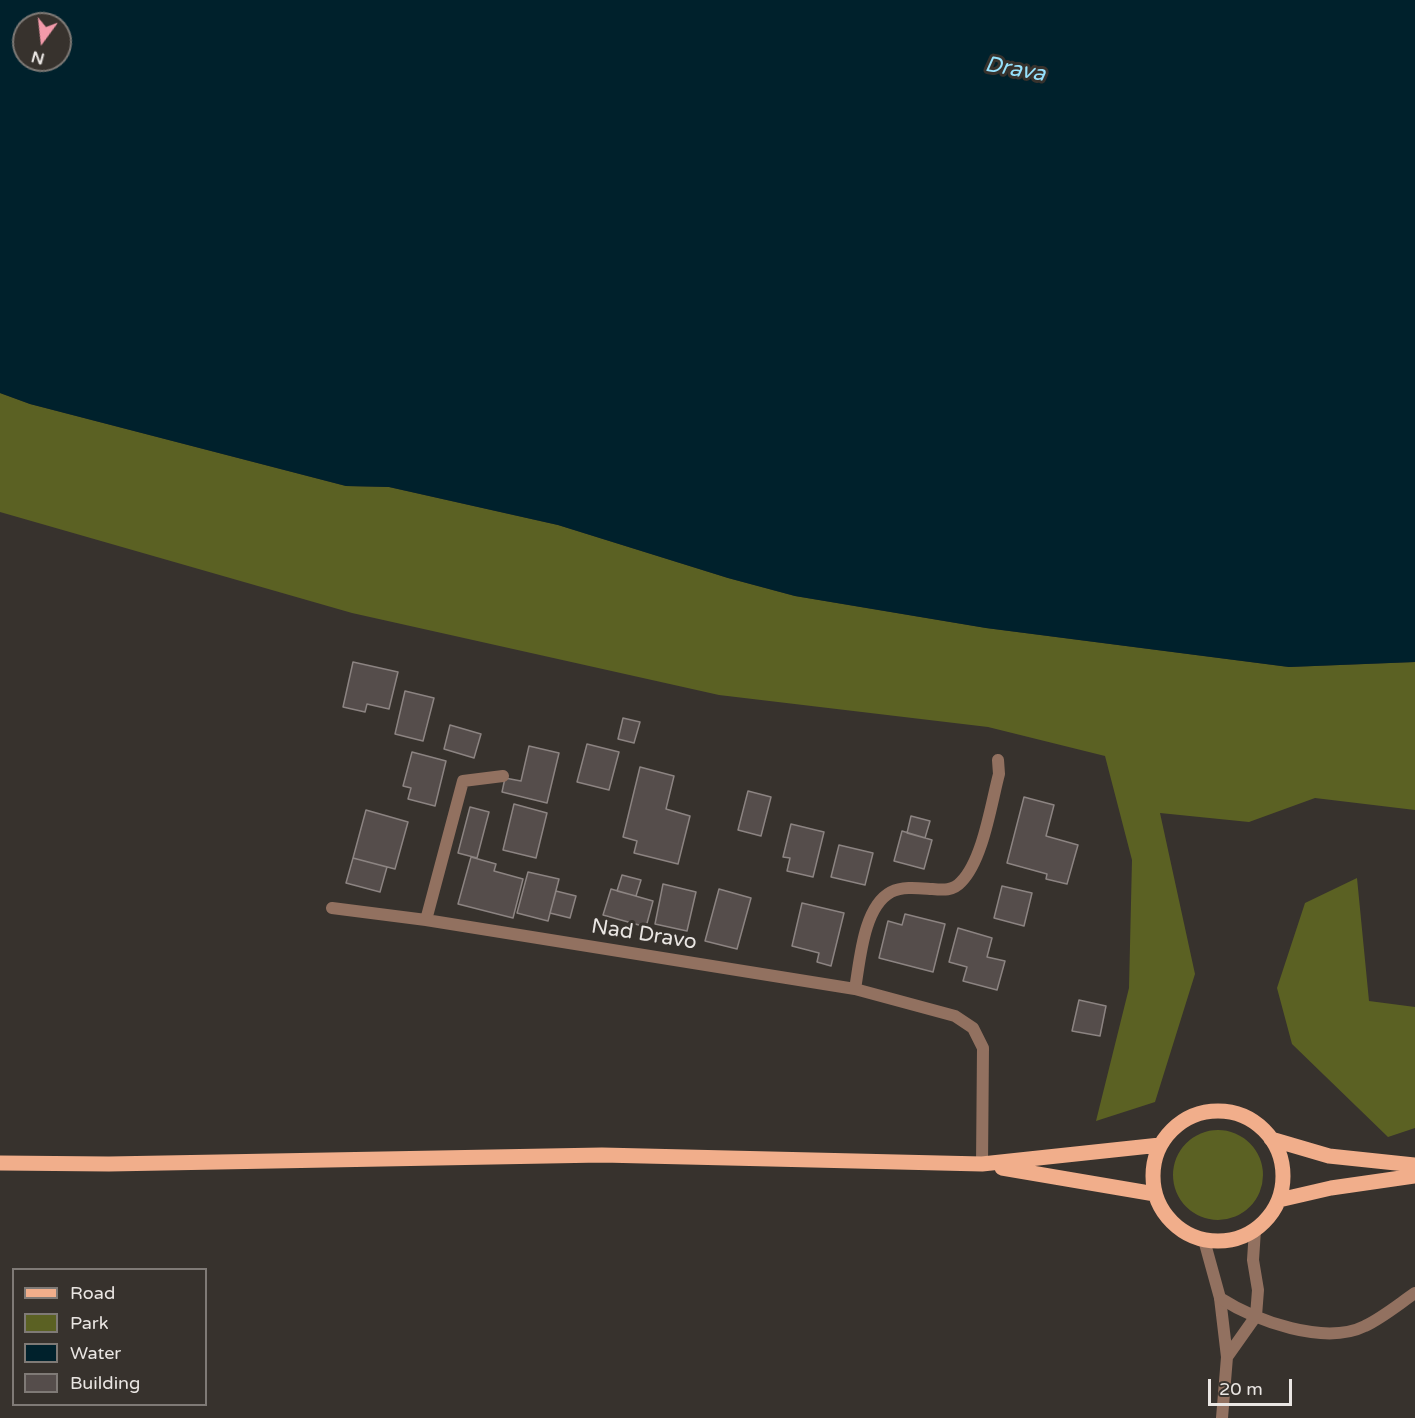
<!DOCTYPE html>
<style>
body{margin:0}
#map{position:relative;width:1415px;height:1418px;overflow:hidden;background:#37322d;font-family:"Varela Round",sans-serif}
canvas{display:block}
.legend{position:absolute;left:12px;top:1268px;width:195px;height:138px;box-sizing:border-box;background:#37322d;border:2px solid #7f7a76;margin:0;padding:8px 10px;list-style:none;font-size:18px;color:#eae6e3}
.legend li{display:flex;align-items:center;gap:12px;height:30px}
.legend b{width:30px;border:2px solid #7f7a76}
.north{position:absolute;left:12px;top:12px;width:60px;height:60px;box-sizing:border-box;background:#37322d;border:2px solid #7f7a76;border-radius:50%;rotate:195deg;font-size:16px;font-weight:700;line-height:24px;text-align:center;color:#eae6e3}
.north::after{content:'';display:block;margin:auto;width:21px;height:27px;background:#f39aaa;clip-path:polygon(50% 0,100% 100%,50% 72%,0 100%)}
.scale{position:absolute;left:1208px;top:1379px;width:84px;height:27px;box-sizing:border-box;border:3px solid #eae6e3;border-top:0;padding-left:8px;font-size:18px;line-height:21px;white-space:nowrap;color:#eae6e3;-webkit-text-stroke:4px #37322d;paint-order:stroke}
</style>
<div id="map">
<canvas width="1415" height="1418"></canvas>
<ul class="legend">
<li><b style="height:8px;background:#f1ae8b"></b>Road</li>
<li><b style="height:16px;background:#5b6123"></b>Park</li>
<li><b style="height:16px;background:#00212c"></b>Water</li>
<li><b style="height:16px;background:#554d4b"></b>Building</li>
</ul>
<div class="north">N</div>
<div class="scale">20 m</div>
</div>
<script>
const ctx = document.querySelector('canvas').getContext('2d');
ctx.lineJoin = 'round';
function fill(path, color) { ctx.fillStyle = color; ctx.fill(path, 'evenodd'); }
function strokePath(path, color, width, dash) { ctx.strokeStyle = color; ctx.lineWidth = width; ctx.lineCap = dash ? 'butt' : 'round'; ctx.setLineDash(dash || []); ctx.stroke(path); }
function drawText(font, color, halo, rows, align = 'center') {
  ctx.font = font + ' "Varela Round",sans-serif'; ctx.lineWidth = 6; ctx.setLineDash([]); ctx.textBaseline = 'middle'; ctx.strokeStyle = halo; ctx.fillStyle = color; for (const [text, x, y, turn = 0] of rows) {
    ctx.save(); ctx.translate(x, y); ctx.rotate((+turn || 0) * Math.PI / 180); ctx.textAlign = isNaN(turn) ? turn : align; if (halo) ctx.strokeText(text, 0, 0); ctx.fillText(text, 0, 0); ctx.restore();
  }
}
const green = new Path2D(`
 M0,393L30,404L346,486L389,487L558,525L728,578L795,596L986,628L1289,667L1415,662V810L1315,798L1249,822L1160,813L1195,974L1155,1102L1096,1121L1129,988L1132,860L1105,756L988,727L719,695L352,613L0,512Z
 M1357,878L1369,1001L1415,1007V1128L1388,1137L1292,1044L1277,988L1305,903Z
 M1173 1175a45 45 0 1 1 90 0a45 45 0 1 1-90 0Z`);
const water = new Path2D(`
 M0,0H1415V662L1289,667L986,628L795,596L728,578L558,525L389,487L346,486L30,404L0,393ZM24,24H60V60H24Z`);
const building = new Path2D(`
 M353,662L398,672L389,709L367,704L365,712L343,707Z
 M405,691L434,698L423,741L395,734Z
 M623,718L640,722L634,743L618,739Z
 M450,725L481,734L474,758L444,749Z
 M587,744L619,752L609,790L577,782Z
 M529,746L559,753L547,803L502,792L505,778L521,781Z
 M412,752L446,761L435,806L408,799L411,788L403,786Z
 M640,767L674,776L666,809L690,816L678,864L634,853L637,841L623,837Z
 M748,791L771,797L761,836L738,830Z
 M1024,797L1054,805L1046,836L1078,845L1067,884L1046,879L1047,874L1007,863Z
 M514,804L547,813L536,858L503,850Z
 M470,807L489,812L477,858L458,853Z
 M366,810L408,822L395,869L353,858Z
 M911,816L930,821L925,838L907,833Z
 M791,824L824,832L813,877L787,871L790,858L783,857Z
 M902,831L932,840L924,869L894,861Z
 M839,845L873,853L865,885L831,877Z
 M471,857L496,864L494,871L523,879L513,918L458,904Z
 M353,858L387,867L380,892L346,883Z
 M528,872L559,879L548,921L517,913Z
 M622,875L641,880L636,896L617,891Z
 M663,884L696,892L687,931L655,924Z
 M1002,886L1032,893L1024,926L994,918Z
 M611,889L653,901L646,927L603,915Z
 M719,889L751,898L737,949L705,941Z
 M556,891L576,896L570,918L550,913Z
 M802,903L844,913L831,966L817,962L819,953L792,946Z
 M905,914L945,924L933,972L879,958L888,921L902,925Z
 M958,928L992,938L987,957L1005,961L997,990L963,981L967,967L949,962Z
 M1079,1000L1106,1006L1100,1036L1072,1031Z`);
const minor = new Path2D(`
 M332,908L426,920L855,989L955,1016L973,1028L983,1048L982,1164
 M426,920L463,781L503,776
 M855,989C860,961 863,907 891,892C903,886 918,888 932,889C943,890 953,891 961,882C983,860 991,804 999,774L998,760
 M1220,1298L1227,1357
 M1222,1418L1227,1357L1256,1316`);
const tertiary = new Path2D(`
 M1255,1230L1253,1260L1258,1290L1256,1316
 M1204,1240L1220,1298C1256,1321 1325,1346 1365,1326C1382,1318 1399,1304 1415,1293`);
const primary = new Path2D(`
 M1153 1176a65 65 0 1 1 130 0a65 65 0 1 1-130 0Z
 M1271,1139L1329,1156L1415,1165
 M0,1163L109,1164L602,1155L982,1164L1160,1145
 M1002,1168L1155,1194
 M1279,1200L1331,1188L1415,1176`);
const streetNames = [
 ["Nad Dravo",644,935,9]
];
const waterNames = [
 ["Drava",1015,70,10]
];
fill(green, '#5b6123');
fill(water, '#00212c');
fill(building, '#554d4b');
strokePath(building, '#8c8482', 1.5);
strokePath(minor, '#927160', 12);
strokePath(tertiary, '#927160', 12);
strokePath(primary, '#f1ae8b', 15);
drawText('21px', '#eae6e3', '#37322d', streetNames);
drawText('italic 22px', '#96e1fc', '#37322d', waterNames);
</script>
